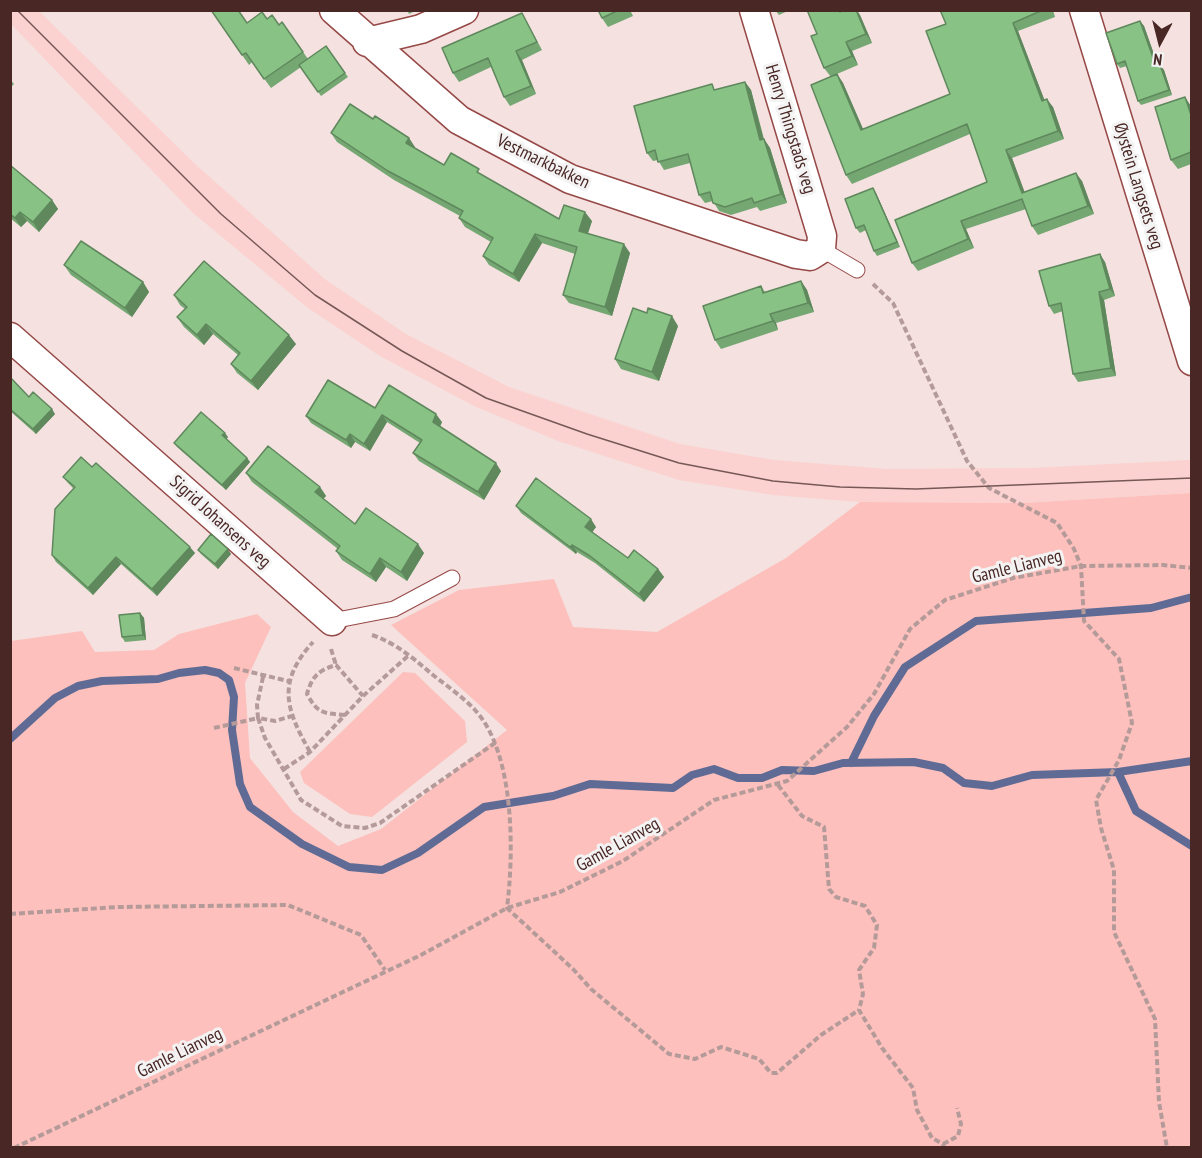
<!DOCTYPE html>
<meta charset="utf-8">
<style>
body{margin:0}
#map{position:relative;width:1202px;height:1158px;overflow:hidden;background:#f4e1e0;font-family:"PT Sans Narrow",sans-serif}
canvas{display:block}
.frame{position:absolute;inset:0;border:12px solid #492725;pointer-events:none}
.north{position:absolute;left:1130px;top:12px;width:60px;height:60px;-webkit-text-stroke:4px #f3f3f3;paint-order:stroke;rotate:187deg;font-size:16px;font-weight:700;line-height:24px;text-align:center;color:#492725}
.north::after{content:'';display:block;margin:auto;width:21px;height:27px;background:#492725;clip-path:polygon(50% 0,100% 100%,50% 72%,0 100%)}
</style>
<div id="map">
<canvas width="1202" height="1158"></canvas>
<div class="frame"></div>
<div class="north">N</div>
</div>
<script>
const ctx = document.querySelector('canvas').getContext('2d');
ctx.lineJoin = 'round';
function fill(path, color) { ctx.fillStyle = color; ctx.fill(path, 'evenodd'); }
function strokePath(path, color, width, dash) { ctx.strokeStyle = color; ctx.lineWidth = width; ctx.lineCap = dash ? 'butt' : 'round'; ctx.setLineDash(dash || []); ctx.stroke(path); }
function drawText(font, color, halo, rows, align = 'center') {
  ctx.font = font + ' "PT Sans Narrow",sans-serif'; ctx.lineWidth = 6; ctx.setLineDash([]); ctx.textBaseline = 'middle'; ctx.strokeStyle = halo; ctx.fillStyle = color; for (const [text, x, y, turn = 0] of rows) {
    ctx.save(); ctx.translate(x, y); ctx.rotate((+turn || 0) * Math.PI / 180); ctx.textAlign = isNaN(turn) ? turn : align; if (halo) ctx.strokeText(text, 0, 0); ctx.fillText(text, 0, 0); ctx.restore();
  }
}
const built = new Path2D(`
 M11,11H39L195,164L326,280L406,334L509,387L680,444L774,460L887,469L1031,468L1191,460V493L1023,503L860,502L773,495L679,480L558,441L474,406L380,356L308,308L193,213L11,24Z`);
const green = new Path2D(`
 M1191,493V1147H11V641L82,631L95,652L154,650L179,634L257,614L271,627L245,683L250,758L293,812L338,846L381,829L507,730L391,625L459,590L554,579L573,627L657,632L786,558L860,502L1023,503Z
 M403,672L415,673L465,721L467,742L372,817L350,814L304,783L300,772Z`);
const stream = new Path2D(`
 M10,739L55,698L78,686L102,681L158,679L179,673L205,670L219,673L229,680L234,697L232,730L240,784L250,807L302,844L349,867L382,870L418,853L484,807L553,796L590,784L673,788L692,775L714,769L738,778H762L782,770L814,771L843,763L914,762L943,768L964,783L992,786L1032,775L1118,772L1136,811L1192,846
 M851,763L874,716L905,667L976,621L1151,608L1192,597
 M1118,772L1192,761`);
const path = new Path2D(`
 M873,284L893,303L967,461L989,488L1057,523L1074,549L1081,566L1084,621L1119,659L1132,723L1119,760L1096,800L1101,828L1114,870V932L1155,1019L1159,1102L1167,1148
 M372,635C396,643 414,659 433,675C447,686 463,697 475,710C515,753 514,853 507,908L573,969L591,989L669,1054L695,1059L721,1047L759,1059L771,1073H777L821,1035L859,1010
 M331,649L336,665
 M234,668L288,681
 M263,677L257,705L258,718L275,721L292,716
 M345,715C323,713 318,714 307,694C312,676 319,670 336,665L363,696
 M214,728L258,718L265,738L301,800L342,826L365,828L380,823L495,743
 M310,752C285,708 277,682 313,642
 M284,769L310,752L363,696L409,655
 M778,785L802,816L824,827L829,889L836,897L865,906L877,925L874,948L859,970L863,994L859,1010L882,1048L913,1088L917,1110L932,1138L943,1144L944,1148
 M10,914L118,907L288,905L361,935L385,970
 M943,1144L958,1136L961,1124L957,1108
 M14,1148L421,955L507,908L560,892L623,861L714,800L787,781L847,727L874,694L910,629L945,600L1013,578L1081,566L1163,565L1192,568`);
const service = new Path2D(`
 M821,249L857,270
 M332,621L394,609L452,578`);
const minor = new Path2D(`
 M334,10L459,120L570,179L796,254L810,256L821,249L822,236L754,10
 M1084,10L1192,361
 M367,42L421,29L464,10
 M10,337L332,621`);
const tram = new Path2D(`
 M17,10L221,214L315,295L402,351L486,398L587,434L679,463L773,481L840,487L916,489L1192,478`);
const wall = new Path2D(`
 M211,10L247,23L267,19L279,25L282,22L308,59L326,46L348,77L321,96L301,67L271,88L252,62L249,65Z
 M407,10H417L409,14Z
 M598,10H630L633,16L608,27L602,18Z
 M775,10H790L779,15Z
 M940,10H1053L1055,17L1018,31L1044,100L1053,107L1064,139L1012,158L1024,192L1082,181L1094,214L1038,235L1032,226L1026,209L966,229L974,248L918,271L912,263L987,182L970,134L852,184L846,175L831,77L824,68L817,34L842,11L860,15L872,43L852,51L858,65L837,74L843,83L863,129L950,94L946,24Z
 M1140,21L1144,26L1158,66L1164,70L1172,95L1141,105L1138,101L1127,66L1120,68L1117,64Z
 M527,22L542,50L522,60L536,94L510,106L504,97L491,67L459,82L453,73Z
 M10,79L14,84L10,88Z
 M745,82L751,90L764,139L770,148L787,203L760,211L757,207L731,215L719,211L713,201L705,203L699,195L690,163L664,170L658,160L653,161L647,153L716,90Z
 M1191,106V164L1178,169L1171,160Z
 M373,119L409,138L415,148L444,165L484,176L559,219L592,221L588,233L630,253L612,316L569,303L563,295L575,254L542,243L519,282L489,265L483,256L491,242L465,227L459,218L460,216L394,180L337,142L331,133Z
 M10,165L52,200L58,209L39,232L27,221L21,227L10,218Z
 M873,188L876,193L900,247L877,256L874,251L866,230L860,233L856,228Z
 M1105,262L1115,296L1104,300L1116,376L1078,382L1073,374L1063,311L1054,314L1049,306Z
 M64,265L143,282L149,292L132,317L71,275Z
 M801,281L807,290L814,312L776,323L778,330L721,349L715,340L761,286L765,292Z
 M174,295L296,344L258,390L237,373L231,364L238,355L213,334L204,345L184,327L177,317L185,309L180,305Z
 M678,326L659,381L621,369L615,359Z
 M10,377L29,397L55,414L36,434L10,411Z
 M375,408L442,422L440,427L501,471L484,500L419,461L413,453L420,443L387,422L370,451L355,442L351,448L311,423L306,416Z
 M228,437L226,439L247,458L250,462L226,490L177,447L174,443Z
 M92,467L195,553L157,596L121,564L93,595L56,562L52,555L74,489L68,483L63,477Z
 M246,473L320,487L326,496L323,499L355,524L424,553L407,581L386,567L376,582L342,560L336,551L338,549L252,482Z
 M516,506L596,527L592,532L628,558L658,569L664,577L644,602L595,563L577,552L576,554L521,513Z
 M198,550L231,554L218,569L201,554Z
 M140,613L144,618L146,640L125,642L122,637Z`);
const shadedWall = new Path2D(`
 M856,10H857L860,15L872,43L866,34Z
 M1140,21L1144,26L1160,71L1156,66Z
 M1013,23L1018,31L1048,109L1042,101Z
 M846,42L852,51L858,65L852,56Z
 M516,51L522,60L536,94L531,86Z
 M1160,65L1164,70L1172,95L1169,90Z
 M837,74L843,83L867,138L861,130Z
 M745,82L751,90L766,149L760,140Z
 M1185,97L1191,106V115Z
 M1047,99L1053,107L1064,139L1058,131Z
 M409,138L415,147L413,151L406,143Z
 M764,139L770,148L787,203L781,194Z
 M1006,150L1012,158L1028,201L1022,193Z
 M1076,173L1082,181L1094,214L1088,206Z
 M873,188L876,193L900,247L897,242Z
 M52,200L58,209L39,232L33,222Z
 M20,212L27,221L21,227L15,218Z
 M585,212L592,221L586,239L579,231Z
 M961,221L966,229L974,248L968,239Z
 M535,234L542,243L519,282L513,274Z
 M624,244L630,253L612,316L605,307Z
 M1100,254L1105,262L1115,296L1110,289Z
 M801,281L807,290L814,312L808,303Z
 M143,282L149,292L132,317L125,308Z
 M1099,292L1104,300L1116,376L1111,368Z
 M770,314L776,323L778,330L773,321Z
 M672,316L678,326L659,381L652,372Z
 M206,324L213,334L204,345L197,335Z
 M289,335L296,344L258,390L251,381Z
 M52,409L55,414L36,434L33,429Z
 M436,414L442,422L438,430L433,422Z
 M382,415L387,422L370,451L364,444Z
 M225,433L228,437L226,440L222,435Z
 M350,434L355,442L351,448L346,440Z
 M247,458L250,462L226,490L222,485Z
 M496,463L501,471L484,500L478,492Z
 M320,487L326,496L321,501L315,492Z
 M591,519L596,527L591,534L585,527Z
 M418,544L424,553L407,581L401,572Z
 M572,545L577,552L576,554L570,547Z
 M190,547L195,553L157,596L152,589Z
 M228,549L231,554L218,569L215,564Z
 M116,557L121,564L93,595L88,588Z
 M380,558L386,567L376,582L370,574Z
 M658,569L664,577L644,602L639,594Z
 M140,613L144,618L146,640L143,635Z`);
const building = new Path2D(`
 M211,10H238L247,23L262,12L267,19L272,15L279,25L282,22L303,52L264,79L246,53L242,55Z
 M598,10H619L602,18Z
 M807,10H839L840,12L843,10H856L866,34L846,42L852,56L824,68L811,36L817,34Z
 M940,10H1043L1013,23L1042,101L1047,99L1058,131L1006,150L1022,193L1076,173L1088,206L1032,226L1022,199L961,221L968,239L912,263L895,220L987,182L967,124L846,175L811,85L837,74L861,130L950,94L926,31L946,24Z
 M522,13L537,42L516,51L531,86L504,97L488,58L453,73L442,48Z
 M1140,21L1156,66L1160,65L1169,90L1138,101L1125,61L1117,64L1106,33Z
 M326,46L345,73L318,92L299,65Z
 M745,82L760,140L764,139L781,194L754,203L752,198L725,207L713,203L710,192L699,195L688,154L658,162L655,150L647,153L634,106L712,84L714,90Z
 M1185,97L1191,115V152L1171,160L1155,107Z
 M350,104L373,119L375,116L409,138L406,143L444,165L451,153L479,169L477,172L559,219L564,205L585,212L579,231L624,244L605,307L563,295L577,247L535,234L513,274L483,256L493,238L459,218L463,211L388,171L331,133Z
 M10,165L52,200L33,222L20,212L15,218L10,214Z
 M873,188L897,242L874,251L864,225L856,228L845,199Z
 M81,241L143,282L125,308L64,265Z
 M1100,254L1110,289L1099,292L1111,368L1073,374L1061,303L1049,306L1039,271Z
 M204,261L289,335L251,381L231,364L240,353L206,324L197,335L177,317L187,307L174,295Z
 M801,281L808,303L770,314L773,321L715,340L703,306L761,286L763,293Z
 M633,308L647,313L648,308L672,316L652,372L615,359Z
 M10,377L29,397L33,392L52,409L33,429L10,409Z
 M328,380L375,408L389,385L436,414L433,422L496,463L478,492L413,453L422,440L382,415L364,444L350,434L346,440L306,416Z
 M201,412L225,433L222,435L247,458L222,485L174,443Z
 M268,446L320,487L315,492L355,524L366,508L418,544L401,572L380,558L370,574L336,551L340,546L246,473Z
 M81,457L92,467L96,463L190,547L152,589L116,557L88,588L52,555L55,509L75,487L63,477Z
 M536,478L591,519L585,527L628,558L634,550L658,569L639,594L590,556L572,545L570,547L516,506Z
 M211,534L228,549L215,564L198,550Z
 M140,613L143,635L122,637L119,615Z`);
const streetNames = [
 ["Henry Thingstads veg",790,129,73],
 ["Vestmarkbakken",543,162,26],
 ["Øystein Langsets veg",1138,186,73],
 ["Sigrid Johansens veg",220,522,42],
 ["Gamle Lianveg",1017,567,-14],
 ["Gamle Lianveg",618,845,-29],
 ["Gamle Lianveg",180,1053,-26]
];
fill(built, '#fbd2cf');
fill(green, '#fdc0bc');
strokePath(stream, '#5f6b94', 8);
strokePath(service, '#954846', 17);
strokePath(minor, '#954846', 31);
strokePath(path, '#b49b9a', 4, [6, 3]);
strokePath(service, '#fff', 15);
strokePath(minor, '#fff', 28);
strokePath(tram, '#765856', 1.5);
fill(wall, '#75a772');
fill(shadedWall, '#5f885d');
fill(building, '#88c285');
strokePath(building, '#5f885d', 1.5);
drawText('18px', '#492725', '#f3f3f3', streetNames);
</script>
